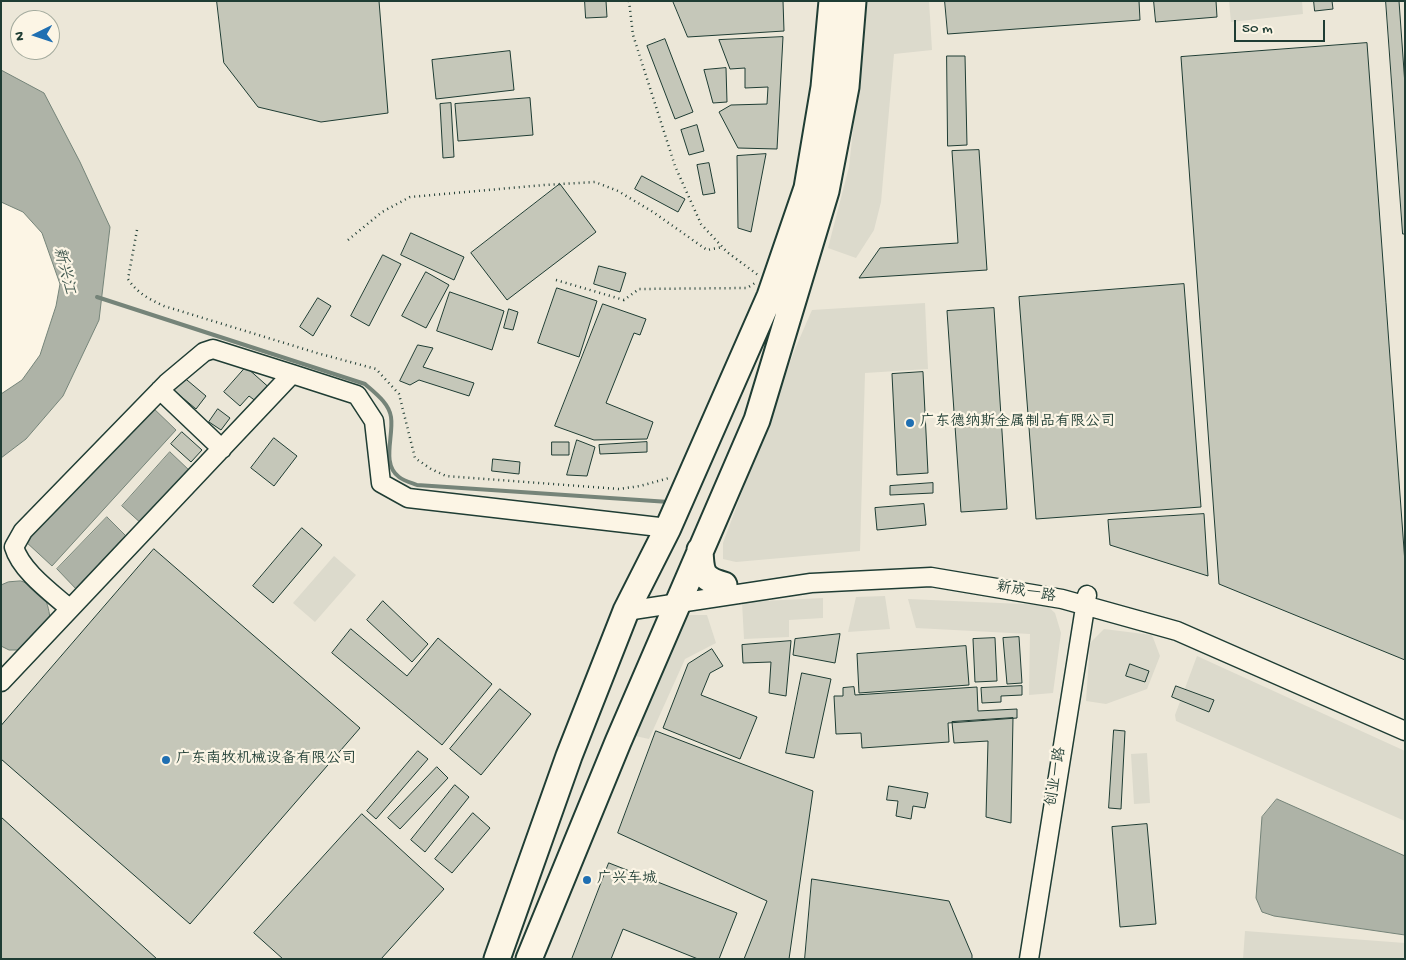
<!DOCTYPE html>
<meta charset="utf-8">
<style>
body{margin:0}
#map{position:relative;width:1406px;height:960px;overflow:hidden;background:#fcf5e5;font-family:"Gochi Hand",sans-serif}
canvas{display:block}
.frame{position:absolute;inset:0;border:2px solid #1f3d34;pointer-events:none}
.north{position:absolute;left:10px;top:10px;width:50px;height:50px;box-sizing:border-box;background:#fcf5e5;border:1px solid #a4ab9e;border-radius:50%;rotate:266deg;font-size:14px;font-weight:700;line-height:20px;text-align:center;color:#1f3d34}
.north::after{content:'';display:block;margin:auto;width:18px;height:22px;background:#1f6fb2;clip-path:polygon(50% 0,100% 100%,50% 72%,0 100%)}
.scale{position:absolute;left:1234px;top:20px;width:91px;height:22px;box-sizing:border-box;border:2px solid #1f3d34;border-top:0;padding-left:6px;font-size:15px;line-height:18px;white-space:nowrap;color:#1f3d34;-webkit-text-stroke:4px #fcf5e5;paint-order:stroke}
</style>
<div id="map">
<canvas width="1406" height="960"></canvas>
<div class="frame"></div>
<div class="north">N</div>
<div class="scale">50 m</div>
</div>
<script>
const ctx = document.querySelector('canvas').getContext('2d');
ctx.lineJoin = 'round';
function fill(path, color) { ctx.fillStyle = color; ctx.fill(path, 'evenodd'); }
function strokePath(path, color, width, dash) { ctx.strokeStyle = color; ctx.lineWidth = width; ctx.lineCap = dash ? 'butt' : 'round'; ctx.setLineDash(dash || []); ctx.stroke(path); }
function drawText(font, color, halo, rows, align = 'center') {
  ctx.font = font + ' "Gochi Hand","LXGW WenKai TC",sans-serif'; ctx.lineWidth = 4.5; ctx.setLineDash([]); ctx.textBaseline = 'middle'; ctx.strokeStyle = halo; ctx.fillStyle = color; for (const [text, x, y, turn = 0] of rows) {
    ctx.save(); ctx.translate(x, y); ctx.rotate((+turn || 0) * Math.PI / 180); ctx.textAlign = isNaN(turn) ? turn : align; if (halo) ctx.strokeText(text, 0, 0); ctx.fillText(text, 0, 0); ctx.restore();
  }
}
const built = new Path2D(`
 M1,1H1405V959H1V458L26,439L63,396L99,320L110,227L1,70ZM20,20H50V50H20Z`);
const green = new Path2D(`
 M867,1H929L932,50L894,54L881,202L874,230L856,258L828,248L849,167Z
 M1229,1H1302L1303,14L1231,22Z
 M925,303L928,369L865,373L860,551L736,562L723,559V543L795,349L812,310Z
 M334,556L356,575L315,622L293,603Z
 M885,596L890,629L848,632L856,597Z
 M823,598V618L789,620V637L744,639L742,602Z
 M908,599L1046,605L1055,613L1061,633L1053,693L1029,695L1030,634L916,628Z
 M679,615H707L716,643L685,659L649,739L626,734Z
 M1104,629L1152,635L1160,656L1147,689L1106,704L1086,701L1090,643Z
 M1197,656L1405,751V821L1176,721L1175,715Z
 M1147,753L1150,803L1134,804L1131,754Z
 M1245,931L1405,943V959H1243Z`);
const water = new Path2D(`
 M1,70L44,93L80,162L110,227L99,320L63,396L26,439L1,458V394L22,380L40,355L56,306L60,284L42,233L23,212L1,202Z
 M150,405L176,430L52,566L25,541Z
 M170,452L190,471L143,525L122,506Z
 M107,517L129,539L78,591L57,569Z
 M21,581C41,588 48,598 50,619L21,650H9L1,646V585L8,582Z
 M1277,799L1405,856V935L1274,916L1262,912L1256,898L1262,817Z`);
const stream = new Path2D(`
 M97,297L365,384C375,393 389,403 391,417C394,436 381,464 399,477C404,481 412,483 417,485L669,502`);
const building = new Path2D(`
 M217,1H379L388,113L321,122L258,107L224,63Z
 M585,1H606L607,17L586,18Z
 M673,1H783L784,31L688,37Z
 M945,1H1139L1140,20L948,34Z
 M1154,1H1216L1217,17L1156,22Z
 M1314,1H1332L1333,9L1315,11Z
 M1386,1H1399L1405,85V234H1403Z
 M783,37L777,149L738,148L719,112L731,105L767,104L768,87L745,88V68L730,69L719,40Z
 M665,39L693,112L675,119L647,46Z
 M1367,43L1405,563V660L1219,584L1181,57Z
 M510,51L514,90L436,99L432,60Z
 M947,56H965L967,145L948,146Z
 M726,68L727,102L713,103L704,70Z
 M530,98L533,135L458,141L455,104Z
 M451,103L454,157L443,158L440,104Z
 M697,125L704,151L689,155L681,130Z
 M979,150L987,270L859,278L880,248L958,243L952,151Z
 M766,154L751,232L738,228L737,156Z
 M709,163L715,193L703,195L697,165Z
 M642,176L685,199L678,212L635,189Z
 M560,184L596,232L507,300L471,253Z
 M411,233L464,257L454,280L401,255Z
 M383,255L401,264L369,326L351,316Z
 M599,266L626,273L620,292L594,284Z
 M426,272L449,285L426,328L402,316Z
 M1184,284L1201,507L1036,519L1019,297Z
 M557,288L597,301L579,357L538,343Z
 M450,292L504,311L492,350L437,331Z
 M318,298L331,306L313,336L300,327Z
 M603,304L646,319L640,335L634,333L606,403L653,422L647,439L594,440L555,426Z
 M994,308L1007,509L961,512L947,311Z
 M509,309L518,312L513,330L504,328Z
 M418,345L433,348L423,367L474,383L469,396L419,380L410,385L400,381Z
 M246,367L273,391L261,405L249,396L240,406L224,392Z
 M923,372L928,473L897,475L892,374Z
 M181,375L206,396L196,409L171,388Z
 M218,409L230,418L221,430L209,422Z
 M182,432L202,450L191,462L171,444Z
 M274,438L297,456L274,486L251,468Z
 M577,440L595,447L587,476L567,475Z
 M552,442H569V455H552Z
 M647,442V452L600,454L599,445Z
 M493,459L520,462L519,474L492,471Z
 M933,483V493L890,495V486Z
 M924,504L926,525L877,530L875,508Z
 M1204,514L1208,576L1110,545L1108,520Z
 M302,528L322,545L273,603L253,586Z
 M154,549L360,728L190,924L1,759V726Z
 M383,601L428,644L412,662L367,620Z
 M351,629L407,676L438,638L492,684L442,745L332,653Z
 M840,634L835,663L793,655L795,639Z
 M1019,637L1022,683L1007,684L1003,638Z
 M995,638L997,681L975,682L973,639Z
 M791,641L786,696L769,693L771,662L743,663L742,645Z
 M966,646L969,685L859,693L857,654Z
 M712,649L723,666L710,673L701,695L757,717L740,759L663,728L688,664Z
 M1130,664L1149,671L1145,682L1126,676Z
 M802,673L831,679L814,758L786,753Z
 M1022,686V695L1001,696V702L982,703L981,688Z
 M1176,686L1214,700L1209,712L1172,697Z
 M854,687L855,695L977,687L978,711L1017,709V718L948,723L949,742L862,748L861,733L836,734L834,696H843V688Z
 M500,689L531,714L481,775L450,749Z
 M1013,718L1011,823L986,817L988,741L954,743L952,722Z
 M1114,730L1125,731L1121,809L1109,808Z
 M656,731L813,791L789,959H744L767,901L618,833Z
 M418,751L428,759L376,819L367,811Z
 M437,767L448,778L400,829L388,818Z
 M455,785L469,797L425,852L411,840Z
 M889,786L928,793L925,808L913,806L911,819L896,816L898,801L887,800Z
 M473,813L490,828L452,873L435,859Z
 M362,814L444,889L381,959H283L254,933Z
 M1,817L157,959H1Z
 M1147,824L1156,924L1120,927L1112,827Z
 M609,863L737,913L719,959H698L623,929L611,959H572Z
 M812,879L949,901L972,955V959H805Z`);
const path = new Path2D(`
 M629,1L633,35L675,166L701,224L727,252L758,275
 M137,230L128,279C137,293 149,299 164,306L317,353L376,369L399,394L415,458L431,469L446,476L619,489L640,486L669,478
 M348,240L382,212L410,197L544,185L595,182L618,191L653,212L707,250L723,247
 M556,280L624,300L639,289L747,288L755,283`);
const minor = new Path2D(`
 M292,374L357,395L374,421L381,483L408,498L668,528
 M160,390L222,449
 M626,611L811,583L931,577L1062,599L1177,631L1405,731
 M1,682L292,374L213,349L204,352L167,383L23,531L14,547C21,571 52,593 70,609
 M1029,959L1087,595`);
const highway = new Path2D(`
 M700,550C701,572 701,579 724,585
 M497,959L569,756L626,611L668,528L770,296L807,188L824,87L832,1
 M529,959L618,742L757,420L826,191L846,87L853,1`);
const markers = [
 [910,423,5,"#1f6fb2"],
 [166,760,5,"#1f6fb2"],
 [587,880,5,"#1f6fb2"]
];
const poiNames = [
 ["广东德纳斯金属制品有限公司",920,423],
 ["广东南牧机械设备有限公司",176,760],
 ["广兴车城",597,880]
];
const streetNames = [
 ["新成一路",1026,593,10],
 ["创业一路",1057,777,-81]
];
const waterNames = [
 ["新兴江",63,271,76]
];
fill(built, '#ece7d8');
fill(green, '#dcdacc');
fill(water, '#aeb3a7');
strokePath(water, '#758479', 1);
strokePath(stream, '#758479', 4);
fill(building, '#c5c7b9');
strokePath(building, '#1f3d34', 1);
strokePath(minor, '#1f3d34', 21);
strokePath(highway, '#1f3d34', 29);
strokePath(path, '#1f3d34', 2.5, [1, 4]);
strokePath(minor, '#fcf5e5', 18);
strokePath(highway, '#fcf5e5', 25);
for (const [x, y, r, color] of markers) { const dot = new Path2D(); dot.arc(x, y, r, 0, 2 * Math.PI); ctx.fillStyle = color; ctx.fill(dot); strokePath(dot, '#fcf5e5', 2); }
drawText('15px', '#1f3d34', '#fcf5e5', poiNames, 'left');
drawText('15px', '#1f3d34', '#fcf5e5', streetNames);
drawText('italic 16px', '#435a51', '#fcf5e5', waterNames);
</script>
